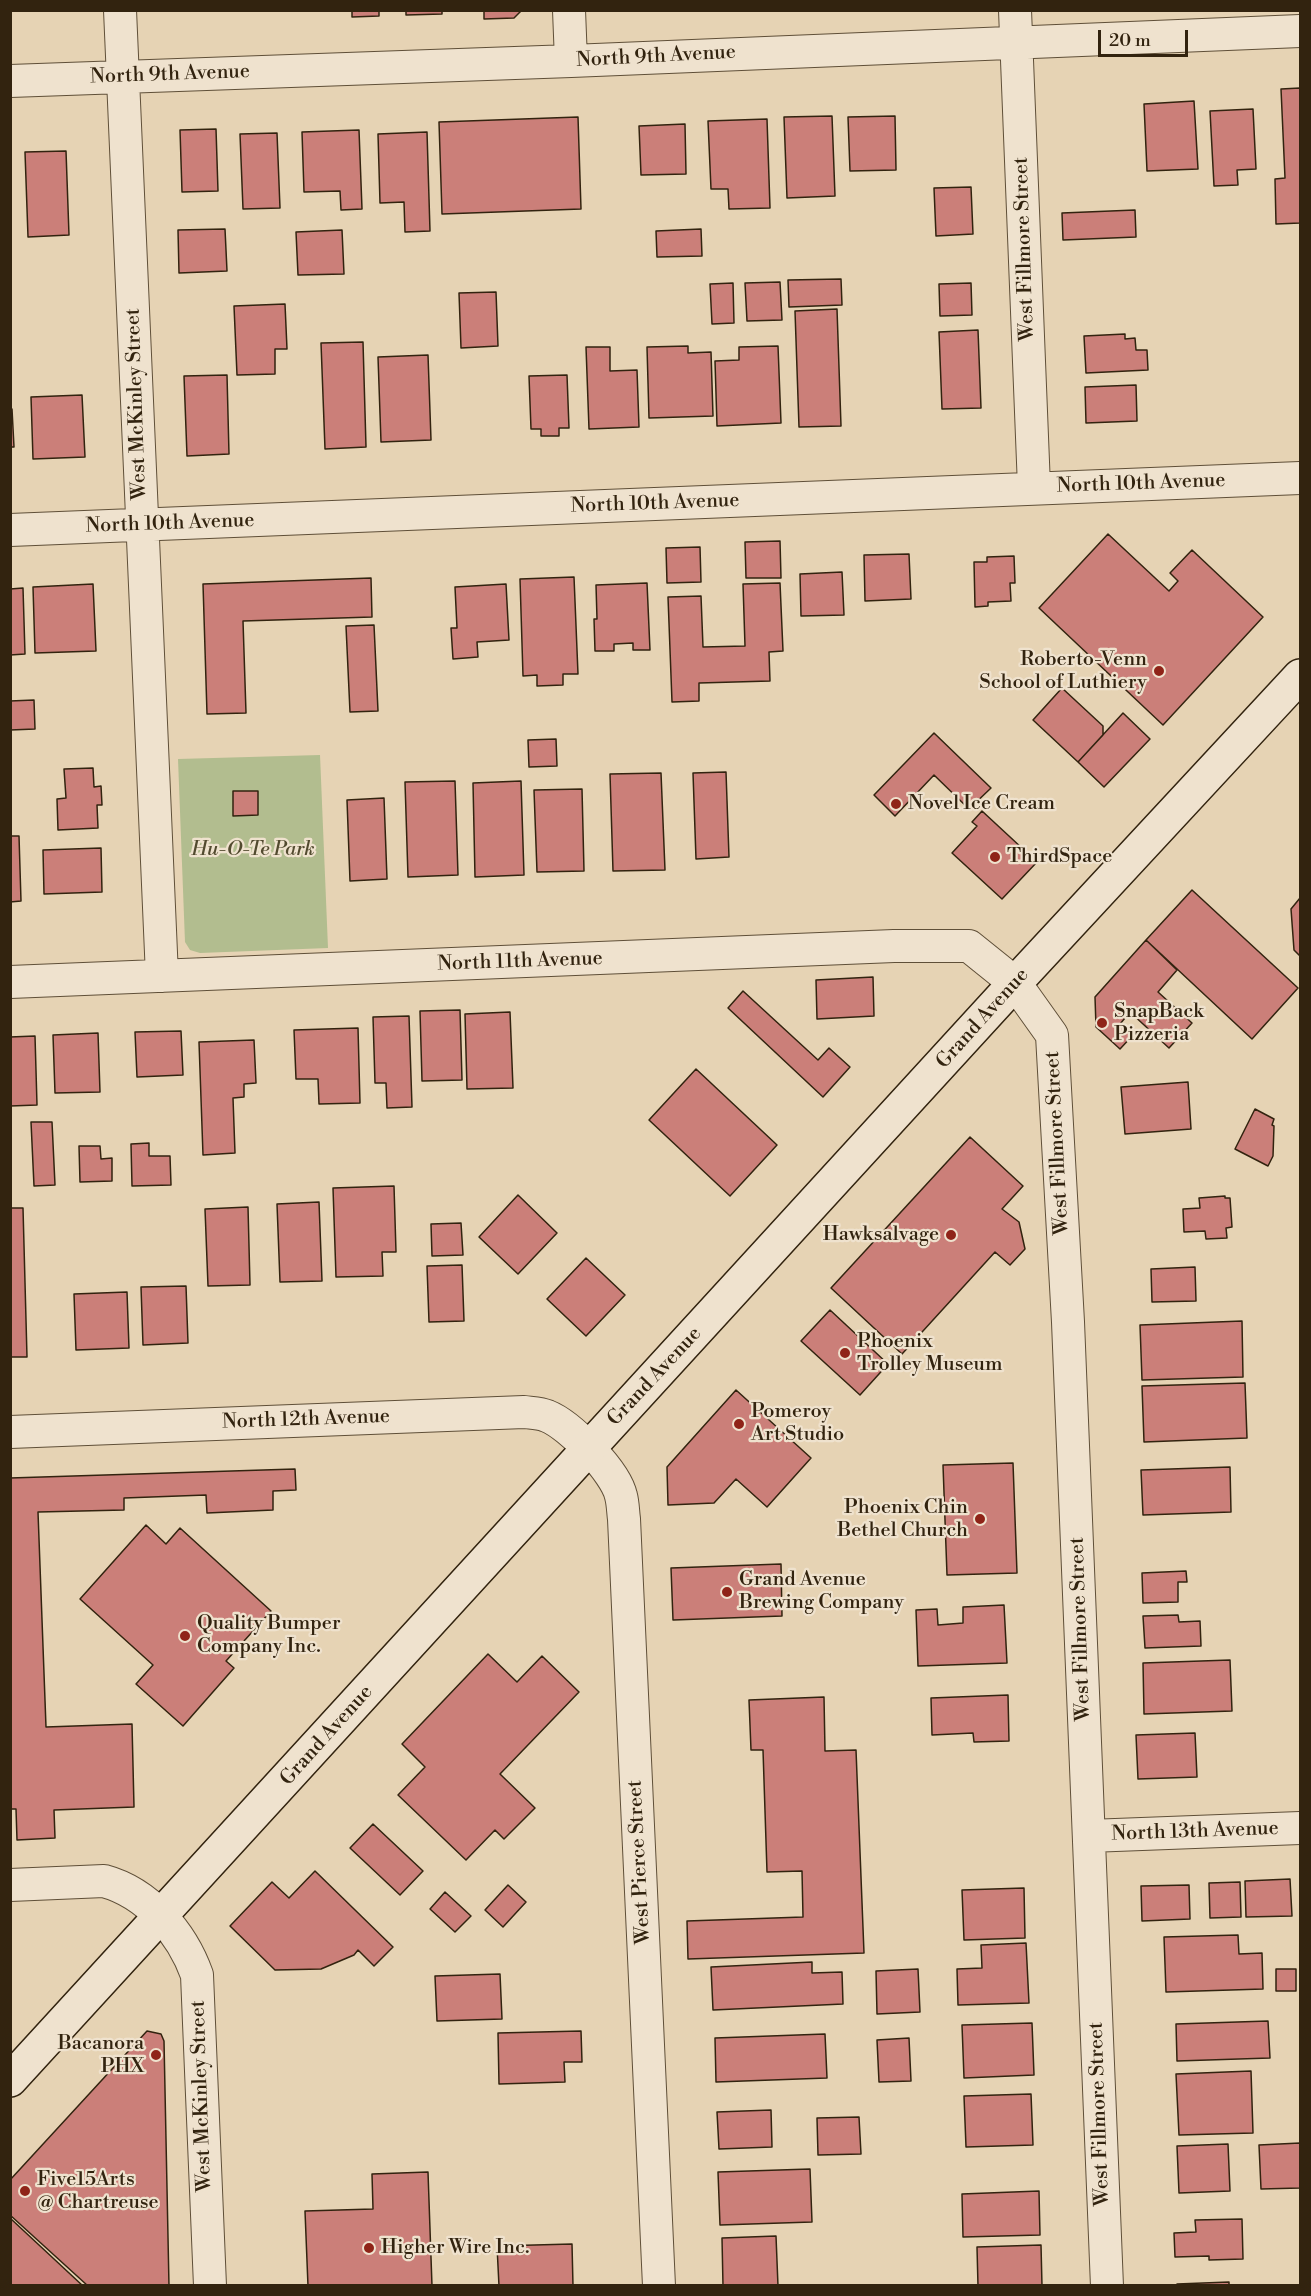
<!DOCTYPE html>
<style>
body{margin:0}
#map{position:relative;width:1311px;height:2296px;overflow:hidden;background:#e6d3b4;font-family:"Libre Bodoni",serif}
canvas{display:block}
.frame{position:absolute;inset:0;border:12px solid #32230f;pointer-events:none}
.scale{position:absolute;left:1098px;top:30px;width:90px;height:27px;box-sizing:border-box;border:3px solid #32230f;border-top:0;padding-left:8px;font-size:18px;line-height:21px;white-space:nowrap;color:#32230f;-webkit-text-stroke:4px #efe2ce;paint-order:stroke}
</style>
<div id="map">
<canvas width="1311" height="2296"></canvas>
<div class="frame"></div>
<div class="scale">20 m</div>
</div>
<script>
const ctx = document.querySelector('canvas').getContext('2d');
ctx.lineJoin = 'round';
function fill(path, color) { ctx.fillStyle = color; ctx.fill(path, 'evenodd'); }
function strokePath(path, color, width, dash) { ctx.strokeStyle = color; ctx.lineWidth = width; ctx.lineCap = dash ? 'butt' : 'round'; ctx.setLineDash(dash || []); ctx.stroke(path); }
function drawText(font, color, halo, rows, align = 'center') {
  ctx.font = font + ' "Libre Bodoni",serif'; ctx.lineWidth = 4.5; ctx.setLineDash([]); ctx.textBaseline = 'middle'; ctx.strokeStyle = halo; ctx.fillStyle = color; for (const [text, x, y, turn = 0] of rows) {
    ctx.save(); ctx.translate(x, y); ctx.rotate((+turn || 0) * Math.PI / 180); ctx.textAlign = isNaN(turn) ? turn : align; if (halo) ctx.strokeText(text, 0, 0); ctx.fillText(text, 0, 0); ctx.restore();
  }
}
const green = new Path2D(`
 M320,755L328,948L200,953L190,950L185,942L178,759Z`);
const building = new Path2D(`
 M352,10H379V16L352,17Z
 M406,10H442V14L406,15Z
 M484,10H521V11L514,18L484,19Z
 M1300,88V223L1276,224L1275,179L1285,178L1281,89Z
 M1194,101L1198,169L1147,171L1144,104Z
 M1253,109L1256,169L1237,170L1238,185L1214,186L1210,111Z
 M832,116L835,196L787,198L784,117Z
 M895,116L896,170L850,171L848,117Z
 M578,117L581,209L442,214L439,122Z
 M767,119L770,208L729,209L728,189H711L708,121Z
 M685,124L686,174L641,175L639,126Z
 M216,129L218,191L182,192L180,130Z
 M359,130L362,209L341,210L340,191L304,192L302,132Z
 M427,132L430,231L405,232L404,202L380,203L378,134Z
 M277,133L280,208L243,209L240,134Z
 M66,151L69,235L28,237L25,152Z
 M971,187L973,234L936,236L934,188Z
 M1135,210L1136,237L1063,240L1062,213Z
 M225,229L227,271L179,273L178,230Z
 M701,229L702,256L657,257L656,231Z
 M342,230L344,274L298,275L296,232Z
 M841,279L842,305L789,307L788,280Z
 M780,282L782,320L747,321L745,283Z
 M733,283L734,323L712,324L710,284Z
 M971,283L972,315L940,316L939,284Z
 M496,292L498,346L461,348L459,293Z
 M285,304L287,349H275V374L237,375L234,306Z
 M837,309L841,426L799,427L795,311Z
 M978,330L981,408L942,409L939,332Z
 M1125,334V339L1135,338L1136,350H1147L1148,370L1086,373L1084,336Z
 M363,342L366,447L325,449L321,343Z
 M688,346V353L711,352L713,416L649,418L647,347Z
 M778,346L781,423L717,426L715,361L739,360V347Z
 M586,347H610V371L637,370L639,427L589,429Z
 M428,355L431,440L381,442L378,357Z
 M227,375L229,454L187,456L184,376Z
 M567,375L569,428H559V436H541V429H531L529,376Z
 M1136,385L1137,421L1086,423L1085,387Z
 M82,395L85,457L33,459L31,397Z
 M10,409H12L14,447H10Z
 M1108,534L1169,591L1178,581L1170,573L1192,550L1263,617L1163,725L1039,608Z
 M780,541L781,578H746L745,542Z
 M700,547L701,582L667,583L666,548Z
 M909,554L911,599L865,601L864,555Z
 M1014,556L1015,583H1010L1011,601L988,602V606L975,607L974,562H987V557Z
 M842,572L844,615L801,616L800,574Z
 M574,577L578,674H563V685L537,686V675L523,676L520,579Z
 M371,578L372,617L243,621L246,713L207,714L203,584Z
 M647,583L650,650H633V643L614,644V651H595L594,619H597L596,585Z
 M780,583L783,651L769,652L770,681L699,683V701L672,702L668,597L701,596L703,647L745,646L743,584Z
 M93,584L96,651L35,653L33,587Z
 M506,584L509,640L477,642L478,657L453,659L451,628H457L455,587Z
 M23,588L25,654L10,655V589Z
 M374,625L378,711L350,712L346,626Z
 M1062,688L1103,726V735L1078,762L1033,720Z
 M34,700L35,729L10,730V701Z
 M1123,713L1150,739L1104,787L1078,762Z
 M934,733L991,788L969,809L934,775L895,816L874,795Z
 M556,739L557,766L529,767L528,740Z
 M93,768L94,787L101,786L102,805H97L98,828L58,830L57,799L66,798L64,769Z
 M726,772L729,857L696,859L693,773Z
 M661,773L665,870L613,871L610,774Z
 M455,781L458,875L408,877L405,782Z
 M521,781L524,875L475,877L473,783Z
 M582,789L584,871L537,872L534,790Z
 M233,791H258V815L233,816Z
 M384,798L387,879L350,881L347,800Z
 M982,811L1037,862L1002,899L952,853L977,826L972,822Z
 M10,836H19L21,901L10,902Z
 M101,848L102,892L44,894L43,850Z
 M1192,890L1298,988L1252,1039L1146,940Z
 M1300,898V956L1294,950L1291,909Z
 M1146,940L1177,970L1158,992L1192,1023L1169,1048L1130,1012L1120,1024L1133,1035L1120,1049L1096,1027L1095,997Z
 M873,977L874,1016L817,1019L816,980Z
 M743,991L818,1060L829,1048L850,1067L823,1097L728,1008Z
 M460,1010L462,1080L422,1081L420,1011Z
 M510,1012L513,1088L467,1089L465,1014Z
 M409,1016L412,1107L387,1108L386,1083H375L373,1017Z
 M358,1028L360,1103L319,1104L318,1079H296L294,1030Z
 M181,1031L183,1075L137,1077L135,1032Z
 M98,1033L100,1092L55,1093L53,1035Z
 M35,1036L37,1105L10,1106V1037Z
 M254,1040L256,1083L244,1084V1097L233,1098L235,1153L203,1155L199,1042Z
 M696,1069L777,1145L730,1196L649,1120Z
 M1188,1082L1191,1129L1125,1134L1121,1087Z
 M1255,1109L1274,1119L1272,1125L1274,1126L1273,1156L1268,1166L1235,1149Z
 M31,1122H52L55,1185L34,1186Z
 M970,1137L1023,1186L1002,1209L1019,1222L1025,1249L1010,1265L995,1252L902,1354L831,1288Z
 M149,1143V1156H170L171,1185L132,1186L131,1144Z
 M79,1146H100L101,1159L112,1158V1181L80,1182Z
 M394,1186L396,1252H382L383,1276L336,1277L333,1188Z
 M518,1195L557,1233L518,1274L479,1237Z
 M1225,1196V1198H1230L1232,1227L1226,1228L1227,1238L1206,1239L1205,1231L1184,1232L1183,1209L1200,1208L1199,1198Z
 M319,1202L322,1281L280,1282L277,1204Z
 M248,1207L250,1285L208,1286L205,1209Z
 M10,1208H23L27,1357H10Z
 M461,1223L463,1255L432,1256L431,1224Z
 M586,1258L625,1295L586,1336L547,1299Z
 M462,1265L464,1321L429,1322L427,1266Z
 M1195,1267L1196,1301L1152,1302L1151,1269Z
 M186,1286L188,1343L143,1345L141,1287Z
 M127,1292L129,1348L76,1350L74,1294Z
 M830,1310L888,1364L860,1395L801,1341Z
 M1242,1321L1243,1377L1142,1380L1140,1325Z
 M1245,1383L1247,1438L1144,1442L1142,1386Z
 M736,1390L811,1458L767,1507L736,1479L714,1503L668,1505L667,1467Z
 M1013,1463L1017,1573L947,1575L943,1465Z
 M1230,1467L1231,1512L1143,1515L1141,1470Z
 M295,1469L296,1490L273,1491V1510L207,1513L206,1495L124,1498V1510L38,1512L46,1727L132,1724L134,1807L54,1810L55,1838L17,1840L16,1809H10V1478Z
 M146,1525L166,1544L180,1528L271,1611L226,1661L234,1668L183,1726L136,1684L153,1665L80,1599Z
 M781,1564L782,1616L673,1620L671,1568Z
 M1186,1571L1187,1582H1178V1602L1143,1603L1142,1573Z
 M1004,1605L1007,1663L918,1666L916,1610L937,1609L938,1625L963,1623V1607Z
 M1178,1615L1179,1622L1200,1621L1201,1646L1145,1648L1143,1616Z
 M488,1654L517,1682L542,1656L579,1692L500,1774L535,1808L504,1839L495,1830L466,1860L398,1795L425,1767L402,1744Z
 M1230,1660L1232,1711L1144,1714L1143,1663Z
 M1008,1695L1009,1741L974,1742L973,1733L932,1735L931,1698Z
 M824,1697L825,1751L856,1750L864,1953L688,1959L687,1921L803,1917L802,1871L767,1872L763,1750H751L749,1700Z
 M1195,1733L1197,1777L1138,1779L1136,1735Z
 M373,1824L423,1871L400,1895L350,1848Z
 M315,1871L393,1947L374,1966L358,1950L354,1955L321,1969L275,1970L230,1926L272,1882L289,1898Z
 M1290,1879L1292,1916L1246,1917L1245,1881Z
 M1240,1882L1241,1917L1210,1918L1209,1883Z
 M508,1885L526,1902L503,1927L485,1910Z
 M1189,1885L1190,1919L1142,1921L1141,1886Z
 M1024,1888L1025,1938L964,1940L962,1890Z
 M445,1892L471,1916L455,1932L430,1909Z
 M1238,1935L1239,1954L1262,1953L1263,1989L1166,1992L1164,1937Z
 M1026,1943L1029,2003L958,2005L957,1969L982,1968L981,1945Z
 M812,1962V1973L842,1972L843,2004L713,2010L711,1967Z
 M918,1969L920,2012L877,2014L876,1971Z
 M1276,1969H1296V1991H1276Z
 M500,1974L502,2019L437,2021L435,1976Z
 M1268,2021L1270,2058L1177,2061L1176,2024Z
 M1032,2023L1034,2075L964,2078L962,2025Z
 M147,2031L161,2034L164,2041L169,2286H88L10,2215V2180Z
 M581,2031L582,2062H564L565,2082L499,2084L498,2033Z
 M825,2034L827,2078L716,2082L715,2038Z
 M909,2038L911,2081L879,2082L877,2040Z
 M1251,2071L1253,2133L1179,2135L1176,2074Z
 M1031,2094L1033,2145L966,2147L964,2096Z
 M771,2110L772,2147L719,2149L717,2112Z
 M859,2117L861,2154L818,2155L817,2118Z
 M1300,2143V2188L1261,2189L1259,2145Z
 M1228,2144L1230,2191L1179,2193L1177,2146Z
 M810,2169L812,2222L720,2225L718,2172Z
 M428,2172L432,2286H308L305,2211L373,2209L372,2174Z
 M1039,2191L1040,2235L963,2237L962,2194Z
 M10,2218L83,2286H10Z
 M1242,2219L1243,2259L1209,2260V2256L1175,2257L1174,2233L1196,2232L1195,2220Z
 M776,2236L778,2286H723L722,2238Z
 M572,2244L573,2286H499L497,2246Z
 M1041,2245L1042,2286H978L977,2247Z
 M1229,2282V2286H1177V2284Z`);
const minor = new Path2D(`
 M120,10L162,976
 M569,10L571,61
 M1015,10L1034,487
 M10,81L571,61L1300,31
 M10,530L1300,478
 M10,982L894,946H969L1015,983L1052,1035L1068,1322L1107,2286
 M10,1432L524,1412C532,1413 540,1413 547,1416C570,1425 616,1472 621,1496C623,1503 623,1512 624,1519L659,2286
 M1089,1836L1300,1828
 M10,1885L104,1881C148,1893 182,1933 197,1975L210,2286`);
const secondary = new Path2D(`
 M10,2080L1015,983L1300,676`);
const markers = [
 [1159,671,6,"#8f2418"],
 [896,804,6,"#8f2418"],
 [995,857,6,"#8f2418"],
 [1102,1023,6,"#8f2418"],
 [951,1235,6,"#8f2418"],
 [845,1353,6,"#8f2418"],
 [739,1424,6,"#8f2418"],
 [980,1519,6,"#8f2418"],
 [727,1592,6,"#8f2418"],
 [185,1636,6,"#8f2418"],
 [156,2055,6,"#8f2418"],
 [25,2191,6,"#8f2418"],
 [369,2248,6,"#8f2418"]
];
const streetNames = [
 ["North 9th Avenue",656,57,-3],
 ["North 9th Avenue",170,75,-2],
 ["West Fillmore Street",1025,249,-92],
 ["West McKinley Street",137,404,-92],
 ["North 10th Avenue",1141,484,-2],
 ["North 10th Avenue",655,504,-2],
 ["North 10th Avenue",170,524,-2],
 ["North 11th Avenue",520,962,-2],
 ["Grand Avenue",983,1019,-48],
 ["West Fillmore Street",1058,1143,-93],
 ["Grand Avenue",655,1377,-47],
 ["North 12th Avenue",306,1420,-2],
 ["West Fillmore Street",1081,1629,-92],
 ["Grand Avenue",327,1736,-48],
 ["North 13th Avenue",1195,1832,-2],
 ["West Pierce Street",640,1862,-93],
 ["West McKinley Street",202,2096,-92],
 ["West Fillmore Street",1100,2114,-92]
];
const poiNames = [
 ["Roberto-Venn",1147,660,"right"],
 ["School of Luthiery",1147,683,"right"],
 ["Novel Ice Cream",908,804],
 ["ThirdSpace",1007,857],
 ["SnapBack",1114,1012],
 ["Pizzeria",1114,1035],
 ["Hawksalvage",939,1235,"right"],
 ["Phoenix",857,1342],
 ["Trolley Museum",857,1365],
 ["Pomeroy",751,1412],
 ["Art Studio",751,1435],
 ["Phoenix Chin",968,1508,"right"],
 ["Bethel Church",968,1531,"right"],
 ["Grand Avenue",739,1580],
 ["Brewing Company",739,1603],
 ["Quality Bumper",197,1624],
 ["Company Inc.",197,1647],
 ["Bacanora",144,2044,"right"],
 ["PHX",144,2067,"right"],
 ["Five15Arts",37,2180],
 ["@ Chartreuse",37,2203],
 ["Higher Wire Inc.",381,2248]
];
const parkNames = [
 ["Hu-O-Te Park",253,850]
];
fill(green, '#b2bd8f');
fill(building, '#cb7f79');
strokePath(building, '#32230f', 1.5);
strokePath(minor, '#5f4f38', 34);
strokePath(secondary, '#32230f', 36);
strokePath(minor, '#efe2ce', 32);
strokePath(secondary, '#efe2ce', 33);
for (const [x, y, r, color] of markers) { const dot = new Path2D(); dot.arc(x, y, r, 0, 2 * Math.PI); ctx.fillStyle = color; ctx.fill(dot); strokePath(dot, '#efe2ce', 2); }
drawText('20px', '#32230f', '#efe2ce', streetNames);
drawText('20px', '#32230f', '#efe2ce', poiNames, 'left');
drawText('italic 20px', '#524a2f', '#efe2ce', parkNames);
</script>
